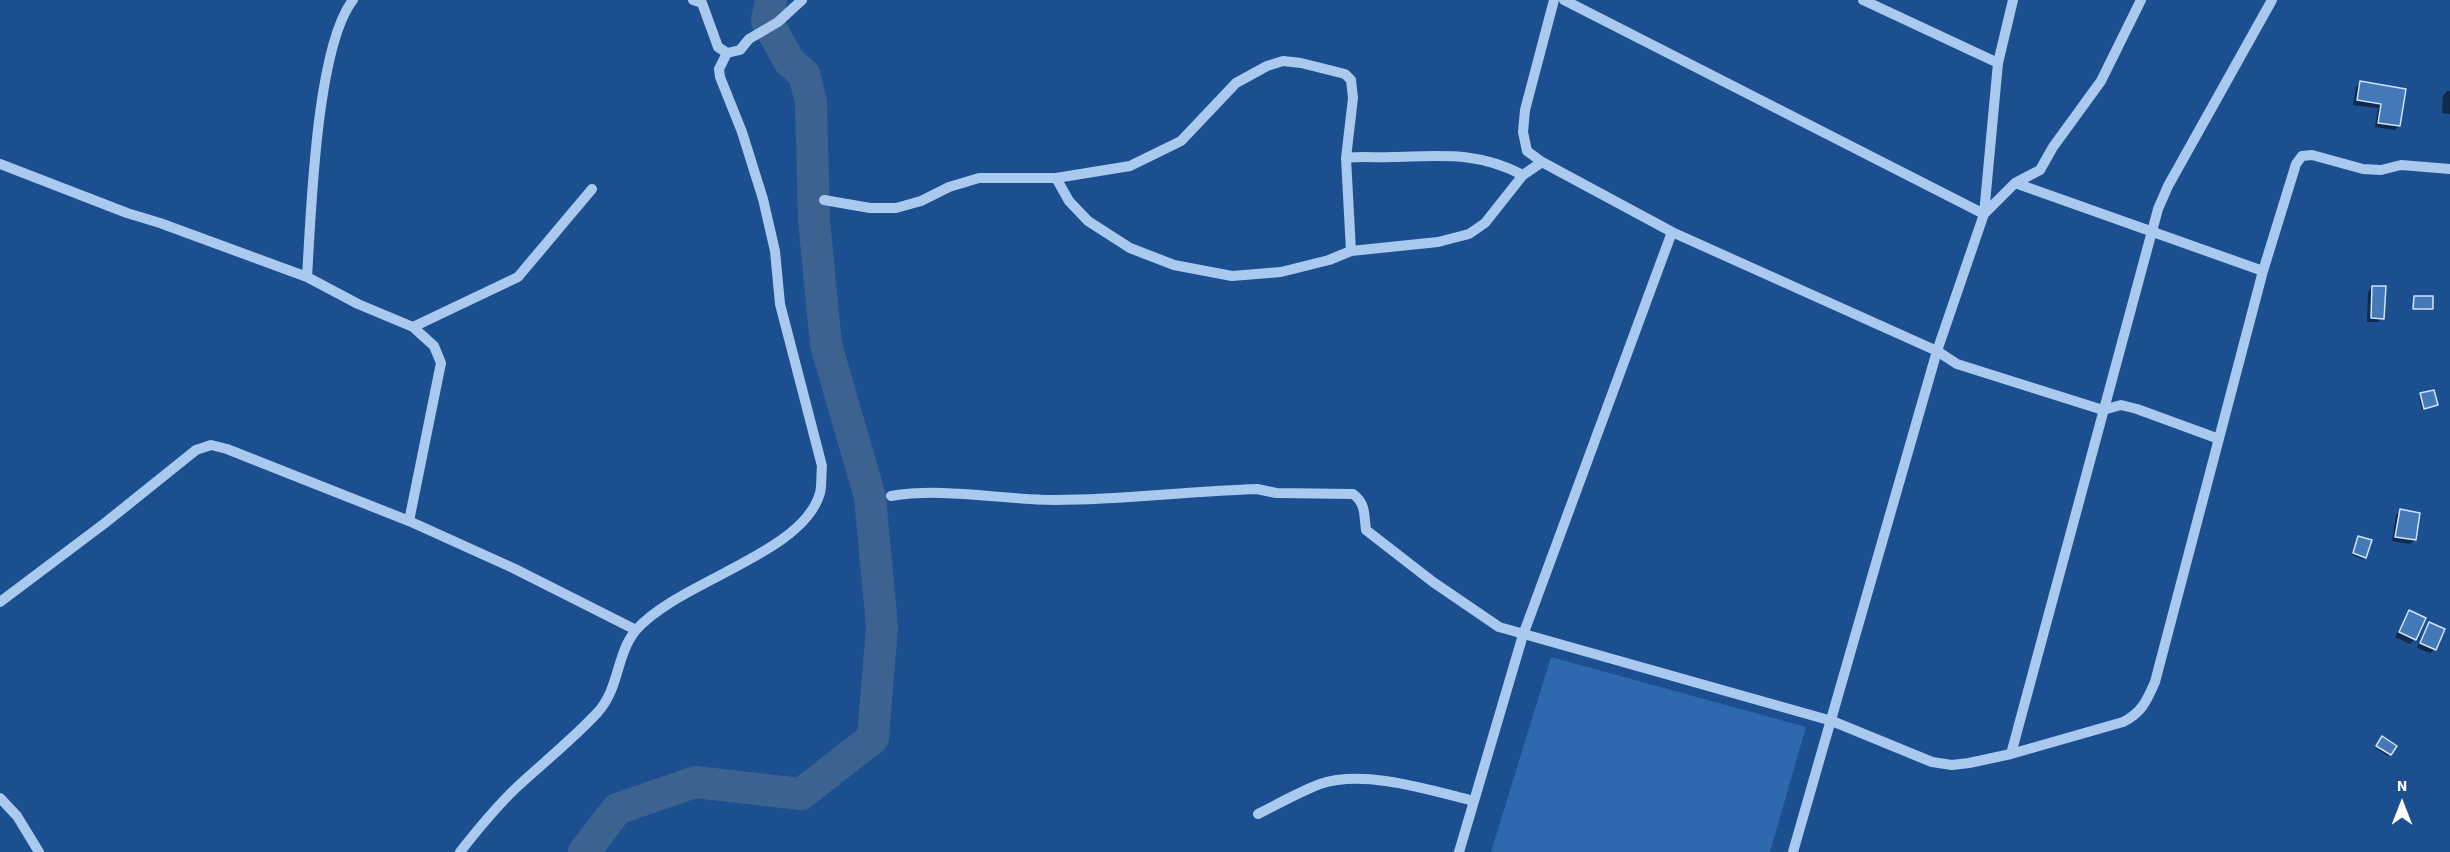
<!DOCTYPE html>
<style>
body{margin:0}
#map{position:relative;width:2450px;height:852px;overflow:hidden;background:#1b4f8f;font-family:"Source Sans 3",sans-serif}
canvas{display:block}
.north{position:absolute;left:2372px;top:774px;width:60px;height:60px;-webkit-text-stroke:4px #1b4f8f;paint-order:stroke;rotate:0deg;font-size:16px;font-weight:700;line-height:24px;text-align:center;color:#fff}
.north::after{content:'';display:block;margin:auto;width:21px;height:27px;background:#fff;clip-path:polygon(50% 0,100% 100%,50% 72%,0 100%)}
</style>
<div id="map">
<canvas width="2450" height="852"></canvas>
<div class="north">N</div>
</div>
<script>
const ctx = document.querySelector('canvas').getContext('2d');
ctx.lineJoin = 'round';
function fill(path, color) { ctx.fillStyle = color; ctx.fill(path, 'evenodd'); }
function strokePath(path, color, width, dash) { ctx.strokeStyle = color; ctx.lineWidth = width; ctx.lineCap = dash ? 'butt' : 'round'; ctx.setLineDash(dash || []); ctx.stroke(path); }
const green = new Path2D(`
 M1551,657L1806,727L1770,852H1491Z`);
const shadow = new Path2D(`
 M2360,83L2405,90L2399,126L2395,130L2375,127L2378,108L2353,105L2356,87Z
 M2447,91H2450V114L2442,113L2443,96Z
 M2372,287L2383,318L2378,322H2367L2368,292Z
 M2414,297L2431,309L2412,310Z
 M2421,395L2437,405L2422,410L2419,396Z
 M2401,511L2415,540L2410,544L2392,541L2396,515Z
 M2357,539L2365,557L2363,559L2352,555Z
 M2409,612L2415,639L2410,644L2395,637Z
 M2429,624L2435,649L2430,653L2417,648L2425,629Z
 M2381,740L2395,746L2388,756L2375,748Z`);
const river = new Path2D(`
 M584,852L617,809L695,782L801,794L873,738L882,627L870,497L826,345L814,220L811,102L804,74L789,61L767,21L771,0`);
const building = new Path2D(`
 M2360,81L2406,89L2400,126L2378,123L2381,104L2357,100Z
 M2372,286H2386L2384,319L2371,318Z
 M2414,296H2433V309H2413Z
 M2434,390L2438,405L2424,409L2420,393Z
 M2400,509L2420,513L2416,540L2395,537Z
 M2358,536L2372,540L2366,558L2353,553Z
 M2409,610L2426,618L2416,640L2399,632Z
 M2429,622L2445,629L2436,650L2420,643Z
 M2382,736L2397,746L2391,755L2376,746Z`);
const minor = new Path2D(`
 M693,0L702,3L718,47L727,53L740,50L749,39L778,22L802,0
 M1554,0L1525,110L1523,132L1527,151L1542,162L1672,232L1937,351L1957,364L2103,410L2121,405L2137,409L2219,439
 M1564,0L1984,214L1998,63L2013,0
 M1863,0L1998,63
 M1346,158C1362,156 1377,158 1392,157C1442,156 1477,151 1523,175
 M0,164L127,213L160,223L307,277L358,304L413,327L434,346L441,363L409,521L513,568L636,630
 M1056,178L1069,201L1088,221L1130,248L1174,265L1232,276L1281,272L1329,260L1351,251L1438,242L1469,234L1485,223L1523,175L1542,162
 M2015,183L2263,271
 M824,200L870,208H896L921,201L949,187L979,178H1056L1130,166L1181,141L1236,83L1267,66L1283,61L1301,63L1345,74L1351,80L1353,98L1346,158L1351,251
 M307,277C311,214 316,47 353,0
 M413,327L518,277L592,189
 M891,496C946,487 1000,500 1056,500C1123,500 1190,491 1257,489L1276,493L1353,494C1366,503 1364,516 1366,530L1433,582L1499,627L1832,721L1932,762L1952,765L1969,763L2011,754L2123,722C2142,713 2147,700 2155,682L2263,271L2296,164L2302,156L2312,155L2363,169L2381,170L2401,165L2450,169
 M0,602L105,523L196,450L211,445L227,449L409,521
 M2011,754L2158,209L2168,186L2272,0
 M0,798L17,816L39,852
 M1258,814C1278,804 1299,792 1320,784C1365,769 1429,790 1474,801
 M460,852C478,829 496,807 517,787C544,762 573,739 598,712C620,687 616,654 636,630C679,581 803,554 820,493C822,485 821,475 822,466L780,304L775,251L763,199L742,132L720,77L719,69L727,53
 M1459,852L1523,635L1672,232
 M1793,852L1937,351L1984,214L2015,183L2040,170L2053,147L2101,81L2141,0`);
fill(green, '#2e69ad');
fill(shadow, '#0007');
strokePath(river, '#3c6290', 32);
fill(building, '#4478b7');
strokePath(building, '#cfe3fa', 1.5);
strokePath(minor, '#a9c9ee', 10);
</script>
